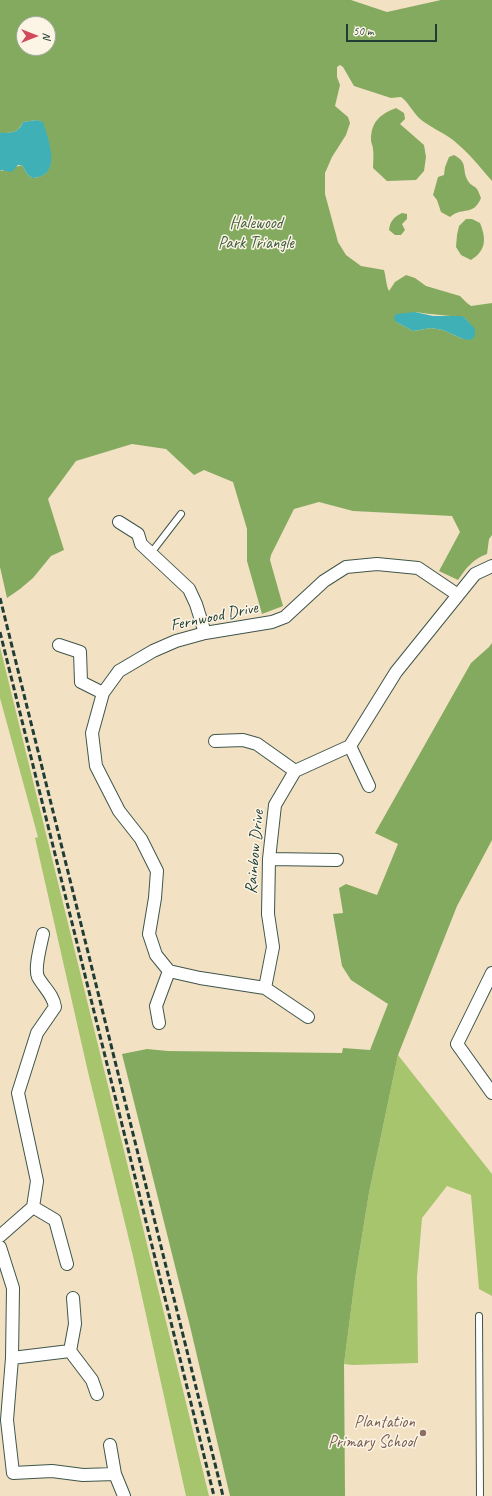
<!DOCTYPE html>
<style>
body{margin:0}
#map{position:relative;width:492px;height:1496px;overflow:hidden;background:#f3e1c4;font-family:Caveat,sans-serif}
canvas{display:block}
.north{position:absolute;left:16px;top:16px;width:40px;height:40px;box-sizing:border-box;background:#fcf5e5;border:1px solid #a4ab9e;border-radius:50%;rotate:90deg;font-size:11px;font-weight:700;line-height:16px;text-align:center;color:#1f3d34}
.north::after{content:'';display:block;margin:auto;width:14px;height:18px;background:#d1495b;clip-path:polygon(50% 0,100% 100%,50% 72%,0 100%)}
.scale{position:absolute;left:346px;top:24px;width:91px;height:18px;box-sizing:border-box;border:2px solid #1f3d34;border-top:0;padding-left:5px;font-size:12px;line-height:14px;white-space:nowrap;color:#1f3d34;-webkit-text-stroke:3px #fcf5e5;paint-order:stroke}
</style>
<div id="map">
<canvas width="492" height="1496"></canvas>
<div class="north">N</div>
<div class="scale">50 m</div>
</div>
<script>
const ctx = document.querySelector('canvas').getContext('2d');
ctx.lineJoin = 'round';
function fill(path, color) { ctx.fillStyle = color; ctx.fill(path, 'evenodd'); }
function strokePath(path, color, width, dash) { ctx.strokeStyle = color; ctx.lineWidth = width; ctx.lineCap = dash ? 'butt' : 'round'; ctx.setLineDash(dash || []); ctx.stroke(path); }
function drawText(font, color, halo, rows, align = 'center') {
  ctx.font = font + ' Caveat,sans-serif'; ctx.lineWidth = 3; ctx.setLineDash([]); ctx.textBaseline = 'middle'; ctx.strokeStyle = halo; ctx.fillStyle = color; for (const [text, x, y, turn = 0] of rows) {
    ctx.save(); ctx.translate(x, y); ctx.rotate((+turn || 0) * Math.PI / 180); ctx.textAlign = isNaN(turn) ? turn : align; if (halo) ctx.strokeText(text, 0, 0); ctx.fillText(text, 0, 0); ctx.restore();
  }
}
const green = new Path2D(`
 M0,647L209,1496H186L133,1256L88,1072L35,838L38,837L0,698Z
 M398,1055L492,1174V1296L479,1289L471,1195L447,1186L422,1218L417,1277L418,1363L353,1365L344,1364L355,1279L369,1193Z`);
const forest = new Path2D(`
 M0,0H351L387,12L441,0H492V181C480,167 468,152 453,140C443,132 429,127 419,118C412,111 409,103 401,97L391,98L354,86L343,67L340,65L337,67V77L340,85L335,106L348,117L350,123L346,135L332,157L325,173V194L338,242L346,255L361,266L384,270C386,277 386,285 389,291L395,282L406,275L415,278L426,286L460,296L467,303L471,306L492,303V535L489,539L487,554C473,559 466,568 458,580L439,571L460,532L452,516L353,511L319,502L294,509L271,555L270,560L283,606L262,614L247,561V529L233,482L204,470L194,475L166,449L132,444L76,461L48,499L64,550L51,556L33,578L20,589L7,598L0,567V170L2,171L22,165L27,174L32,178C63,177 48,139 42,122L37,120L23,122C18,133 12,133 0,133ZM24,24H48V48H24ZM415,312C432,315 449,315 465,318L470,324L463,339L443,330L431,328L413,331L396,322Z
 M396,108L404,113L405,119L400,124L424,145L426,157L424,171L416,180L387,181L373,168C373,162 374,155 373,149C373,146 371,143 371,140C371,121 381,114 396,108Z
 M454,155C469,163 461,169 468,181C470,185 475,186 477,189C479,192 480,196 481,198C473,217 463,206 450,217L441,212L437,200L433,195L438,177L444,175L445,167L449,157Z
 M402,213L407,214V219L402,224L405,230L401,235H395L389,230C390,221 394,217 402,213Z
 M466,219H472L480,223C486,238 487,250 471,260L461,255L456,247L457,235L459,226Z
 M492,643V840L457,906L398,1055L369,1193L355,1279L344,1364L345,1496H230L189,1322L122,1054L147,1049L168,1051L342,1053L343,1048L370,1050L388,1004L351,980L342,966L333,914L343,913L339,888L346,884L377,895L398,844L375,833L471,663L489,647Z`);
const water = new Path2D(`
 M37,120L43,122C48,139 64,177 32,178L27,174L22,165H18L12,172L0,170V133C11,133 19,133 23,122Z
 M415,312L433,316H461L465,318L475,329V336L471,340L463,339L443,330L431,328L413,331L396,322L394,318L396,314Z`);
const lane = new Path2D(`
 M151,553L181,514
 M479,1316L480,1496`);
const street = new Path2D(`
 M119,522L138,534L141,544L189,589L196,604L205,633
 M59,645L80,652L81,682L103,693
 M215,741L243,740L257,744L295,771
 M350,746L369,786
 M269,859L337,860
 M492,973L457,1044L492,1093
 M265,988L273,947L268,914L269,859L275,805L295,771L350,746L396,672L475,574L492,566
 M308,1017L265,988L200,978L169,971L156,955L149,934L155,898L157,871L141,839L119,811L96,766L92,733L103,693L119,671L153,651L176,641L205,633L272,622L285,617L324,581L346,567L377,564L418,568L458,595
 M159,1023L156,1006L169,971
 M33,1207L55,1220L67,1264
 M0,1236L33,1207L37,1181L18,1093L37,1033L55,1007C53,994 44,988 38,977C34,968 41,944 43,934
 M0,1247L13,1288L12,1358L7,1420L13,1473L52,1471L83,1475L115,1474
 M70,1351L92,1380L97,1394
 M12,1358L70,1351L75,1324L73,1298
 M110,1445L115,1474L124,1496`);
const rail = new Path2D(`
 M0,598L223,1496
 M0,632L214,1496`);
const markers = [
 [423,1433,4,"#8d6e63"]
];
const parkNames = [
 ["Halewood",256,224],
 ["Park Triangle",256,244]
];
const streetNames = [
 ["Fernwood Drive",214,617,-12],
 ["Rainbow Drive",255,852,-85]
];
const educationNames = [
 ["Plantation",415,1423],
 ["Primary School",415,1443]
];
fill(green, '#a6c56d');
fill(forest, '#84aa60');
fill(water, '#3fb0b6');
strokePath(lane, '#3f564a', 8);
strokePath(street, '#3f564a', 14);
strokePath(lane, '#fff', 6);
strokePath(street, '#fff', 12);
strokePath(rail, '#1f3d34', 3, [6, 3]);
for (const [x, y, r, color] of markers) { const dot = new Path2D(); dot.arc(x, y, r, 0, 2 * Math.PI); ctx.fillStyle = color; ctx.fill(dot); strokePath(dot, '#fcf5e5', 1.5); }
drawText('17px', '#415f42', '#fcf5e5', parkNames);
drawText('17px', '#1f3d34', '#fcf5e5', streetNames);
drawText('17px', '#785e54', '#fcf5e5', educationNames, 'right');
</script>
